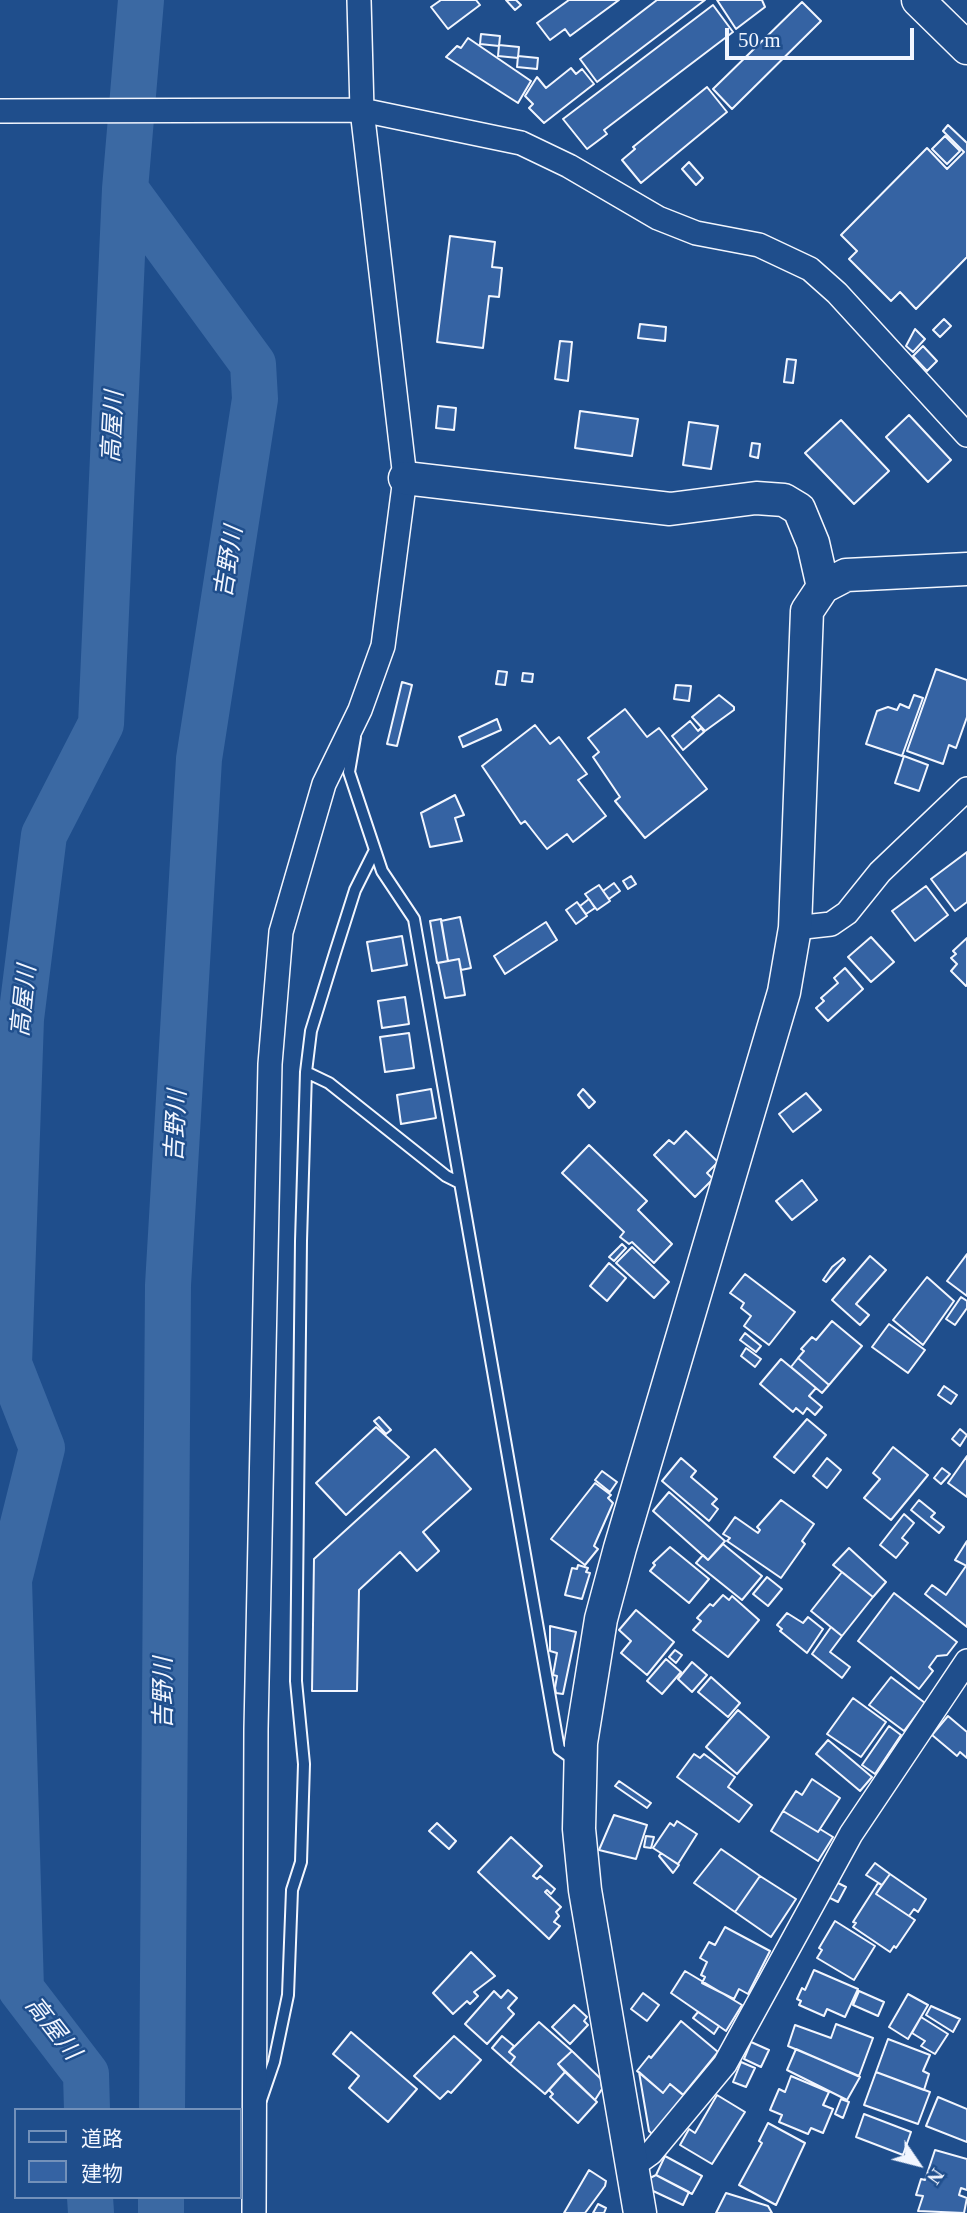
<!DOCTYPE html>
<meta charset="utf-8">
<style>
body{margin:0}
#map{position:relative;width:967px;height:2213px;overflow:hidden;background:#1f4e8c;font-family:"Times New Roman","Noto Sans JP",serif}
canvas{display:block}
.legend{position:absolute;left:14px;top:2108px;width:228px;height:91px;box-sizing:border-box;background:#1f4e8c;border:2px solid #7391ba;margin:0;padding:9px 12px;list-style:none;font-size:21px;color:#f2f6ff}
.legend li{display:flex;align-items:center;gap:14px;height:35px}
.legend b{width:35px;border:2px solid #7391ba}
.north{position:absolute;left:883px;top:2129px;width:70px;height:70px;-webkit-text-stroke:5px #1f4e8c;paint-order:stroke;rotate:125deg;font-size:19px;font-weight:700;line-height:28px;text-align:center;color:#f2f6ff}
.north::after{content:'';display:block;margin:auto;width:24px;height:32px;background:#f2f6ff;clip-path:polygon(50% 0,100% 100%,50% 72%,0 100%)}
.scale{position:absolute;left:725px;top:28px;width:189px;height:32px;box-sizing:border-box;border:4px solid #f2f6ff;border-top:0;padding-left:9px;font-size:21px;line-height:24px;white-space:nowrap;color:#f2f6ff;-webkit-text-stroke:5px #1f4e8c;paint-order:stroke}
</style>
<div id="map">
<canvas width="967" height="2213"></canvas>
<ul class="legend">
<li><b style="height:9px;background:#1f4e8c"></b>道路</li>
<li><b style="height:19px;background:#3563a3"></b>建物</li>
</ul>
<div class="north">N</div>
<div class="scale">50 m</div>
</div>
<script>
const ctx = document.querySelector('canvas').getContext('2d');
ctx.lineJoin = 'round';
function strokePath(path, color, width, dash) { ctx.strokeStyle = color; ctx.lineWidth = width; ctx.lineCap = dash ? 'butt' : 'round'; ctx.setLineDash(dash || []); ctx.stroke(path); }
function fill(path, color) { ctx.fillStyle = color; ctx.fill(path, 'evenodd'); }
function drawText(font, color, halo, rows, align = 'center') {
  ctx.font = font + ' "Times New Roman","Noto Sans JP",serif'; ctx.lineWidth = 5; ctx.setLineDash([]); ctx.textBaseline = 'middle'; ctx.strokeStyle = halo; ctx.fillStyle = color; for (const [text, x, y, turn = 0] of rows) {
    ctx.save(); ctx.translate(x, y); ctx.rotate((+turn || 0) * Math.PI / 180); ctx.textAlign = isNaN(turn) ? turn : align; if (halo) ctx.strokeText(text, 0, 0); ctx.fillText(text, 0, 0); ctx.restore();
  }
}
const river = new Path2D(`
 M125,189L253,364L255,399L199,759L168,1285L162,2110
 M87,2110L86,2074L21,1989L9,1580L42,1448L9,1364L21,1019L44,835L101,724L125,189L141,0
 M90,2197L91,2213
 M161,2213V2197`);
const building = new Path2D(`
 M441,0H476L480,5L448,29L431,7Z
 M506,0H516L521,5L515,10Z
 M569,0H619L570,36L565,29L550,40L537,23Z
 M657,0H705L597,82L580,59Z
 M717,0H762L765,7L736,29Z
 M802,2L821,21L732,109L713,89Z
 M713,5L733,32L604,130L607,134L587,149L563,119Z
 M481,34L500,36L499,46L480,44Z
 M468,38L531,81L518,103L446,57L457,46L461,48Z
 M499,45L519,47L518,58L498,56Z
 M518,56L538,58L537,69L517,67Z
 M571,68L576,74L582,69L594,84L544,123L529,108L533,104L525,96L537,77L546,88Z
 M707,87L727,112L641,183L622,160L635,149L633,147Z
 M948,125L967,143V257L916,309L900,292L891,301L849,259L857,251L841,235L927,148L947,169L964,152L943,131Z
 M945,136L960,151L947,164L932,149Z
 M689,162L703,178L696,185L682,169Z
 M450,236L495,242L492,267L502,268L499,297L489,296L483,348L437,342Z
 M944,319L951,326L940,337L933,330Z
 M640,324L666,327L665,341L638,338Z
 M915,329L925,339L913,352L906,346Z
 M560,341L572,342L568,381L555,379Z
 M923,346L937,361L927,371L913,356Z
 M787,359L796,360L793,383L784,382Z
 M438,406L456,408L454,430L436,428Z
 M580,411L638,419L632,456L575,448Z
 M909,415L951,460L928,482L886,437Z
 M841,420L889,471L854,504L805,453Z
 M689,422L718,426L711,469L683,465Z
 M752,443L760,444L758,458L750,456Z
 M936,669L967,680V717L956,748L949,745L943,764L907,751Z
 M498,671L507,672L505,685L496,684Z
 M523,673L533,674L532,682L522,681Z
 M402,682L412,685L397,746L387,744Z
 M676,685L691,686L689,701L674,699Z
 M719,695L734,707V710L705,731L692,717Z
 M914,695L923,698L902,756L866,744L877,711L888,707L897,710L900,704L909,708Z
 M625,709L647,737L659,728L707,789L645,838L615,801L620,797L593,757L599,752L588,738Z
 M497,719L501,730L463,747L459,737Z
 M690,721L698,731L701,728L704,732L683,750L672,736Z
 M535,725L550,744L559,737L587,774L578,780L606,816L573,842L567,834L547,849L525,821L521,824L482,766Z
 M904,756L928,765L919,791L895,783Z
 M455,795L464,815L455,818L462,841L430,847L421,813Z
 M967,852V902L955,911L931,879Z
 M631,876L636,884L628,889L623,881Z
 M614,883L620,891L609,899L603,891Z
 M599,885L610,901L597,910L585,894Z
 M926,886L948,915L915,941L892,911Z
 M589,899L595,908L586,914L580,906Z
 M577,902L587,916L576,924L566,910Z
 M460,917L471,968L461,970L459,959L448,961L441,921Z
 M441,919L448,961L437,963L430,921Z
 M546,922L557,940L505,974L494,956Z
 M402,936L407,965L372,971L367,942Z
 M871,937L894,962L871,982L848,957Z
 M967,938V985L966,986L951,971L957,964L951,958L956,954L953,951Z
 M459,959L465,995L445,998L438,963Z
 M845,968L863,989L828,1021L816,1008L824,1001L821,998L838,983L834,978Z
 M405,997L409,1024L382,1028L378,1001Z
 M409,1033L414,1068L385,1072L380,1037Z
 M431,1089L436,1118L401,1124L397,1095Z
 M583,1089L595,1102L589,1108L578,1095Z
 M806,1093L821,1110L793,1132L779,1114Z
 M686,1131L718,1162L707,1173L713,1179L695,1197L654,1155L669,1140L674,1144Z
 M589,1145L647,1201L638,1210L672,1244L654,1263L632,1242L629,1244L620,1237L624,1232L562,1173Z
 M802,1180L817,1200L792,1220L776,1201Z
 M622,1244L626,1248L614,1261L609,1257Z
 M632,1247L669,1282L654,1298L616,1263Z
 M967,1254V1296L947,1281Z
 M870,1256L886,1270L856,1304L869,1315L860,1325L832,1300Z
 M843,1258L845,1260L826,1282L823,1280L832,1267Z
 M609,1263L626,1278L607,1301L590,1286Z
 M745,1274L795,1312L769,1345L744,1326L751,1316L741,1308L744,1303L730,1293Z
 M927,1277L954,1301L923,1345L893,1320Z
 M961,1297L967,1301V1308L955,1325L946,1319Z
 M832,1321L862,1346L829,1385L798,1358L804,1351L801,1349L812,1337L816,1340Z
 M889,1324L925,1350L908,1373L872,1347Z
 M745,1333L761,1346L756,1352L740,1340Z
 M746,1348L761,1359L755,1367L741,1356Z
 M798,1358L829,1385L822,1393L791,1367Z
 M781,1359L816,1388L809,1396L822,1407L815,1415L807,1408L803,1414L796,1408L793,1412L760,1384Z
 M944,1386L957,1395L951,1404L938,1395Z
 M379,1417L391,1430L386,1434L374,1421Z
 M807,1419L826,1435L794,1473L774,1457Z
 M376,1427L409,1457L346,1515L316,1483Z
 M960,1429L967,1435L960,1446L952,1439Z
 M893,1447L928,1475L891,1520L864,1498L880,1479L873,1473Z
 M435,1449L471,1489L423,1532L439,1551L417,1571L400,1552L359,1590L357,1691H312L314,1559Z
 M967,1456V1497L948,1483Z
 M681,1458L696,1471L691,1477L717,1499L712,1504L718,1509L709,1521L662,1481Z
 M827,1458L841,1470L827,1488L813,1476Z
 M942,1468L950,1474L941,1484L934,1478Z
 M602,1471L617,1482L610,1492L595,1480Z
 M595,1483L611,1495L608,1498L613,1503L594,1546L598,1549L585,1565L551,1539Z
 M669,1492L725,1541L708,1560L653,1511Z
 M781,1500L814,1524L802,1541L805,1544L781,1578L727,1541L730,1538L723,1534L735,1517L758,1533L760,1530L757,1527Z
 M919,1500L935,1513L931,1517L944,1527L939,1533L911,1510Z
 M904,1514L914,1523L902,1538L908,1543L896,1558L880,1545Z
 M967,1541V1566L955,1560Z
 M723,1544L762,1576L742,1600L696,1563L703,1555L708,1560Z
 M670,1547L709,1579L689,1603L650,1571L655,1565L653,1563Z
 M849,1548L886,1582L873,1597L833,1565Z
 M578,1565L588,1568L586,1572L590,1573L582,1599L565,1595L572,1568L577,1569Z
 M966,1566H967V1627L925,1594L932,1585L946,1595Z
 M842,1572L873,1597L842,1636L811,1611Z
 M767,1577L782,1589L768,1606L753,1594Z
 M894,1593L957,1642L947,1655L937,1656L929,1667L933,1671L919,1689L858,1641Z
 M723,1595L729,1600L732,1596L759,1620L728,1657L693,1630L701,1621L697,1618L710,1604L713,1606Z
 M636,1610L674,1642L647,1675L621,1653L631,1641L619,1630Z
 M787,1613L803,1623L808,1617L823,1629L807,1653L780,1631L782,1629L777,1625Z
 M550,1626L576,1632L563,1694L556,1693L555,1688L557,1676L553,1675L557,1653L550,1651Z
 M831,1627L842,1636L830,1652L850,1667L842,1678L812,1654Z
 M675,1650L682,1655L676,1663L669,1657Z
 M666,1659L681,1672L662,1694L647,1681Z
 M692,1662L707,1675L692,1692L678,1679Z
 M711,1677L740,1703L728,1717L698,1692Z
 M891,1677L925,1703L904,1731L869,1705Z
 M853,1698L886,1722L861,1757L827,1734Z
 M738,1710L769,1737L737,1774L706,1747Z
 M948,1716L967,1732V1758L960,1752L957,1756L932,1735Z
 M889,1726L901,1735L875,1774L862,1765Z
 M828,1740L872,1777L860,1791L816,1754Z
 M694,1754L700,1758L704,1754L735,1777L728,1787L752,1805L739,1822L677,1777Z
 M812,1779L840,1798L818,1832L783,1811L796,1791L802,1795Z
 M619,1781L651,1803L647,1808L615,1786Z
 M783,1811L818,1832L820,1829L833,1837L818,1861L771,1831Z
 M614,1815L647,1825L636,1859L599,1850Z
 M677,1821L697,1834L678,1864L653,1848L670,1823L674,1826Z
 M437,1823L456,1841L449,1849L429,1831Z
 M646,1836L654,1837L651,1848L644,1847Z
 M511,1837L542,1866L533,1876L537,1879L540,1876L555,1889L551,1894L547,1890L545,1892L561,1907L556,1912L559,1916L554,1922L560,1926L549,1939L478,1872Z
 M721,1849L760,1876L735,1912L694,1883Z
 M661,1853L679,1865L673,1873L659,1856Z
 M875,1863L890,1874L882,1885L866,1875Z
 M890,1874L926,1899L918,1912L914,1909L909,1916L876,1894Z
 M760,1876L796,1899L771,1937L735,1912Z
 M834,1881L846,1887L838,1902L826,1896Z
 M878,1883L882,1885L876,1894L915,1920L896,1948L894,1946L890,1952L853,1927L856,1923L853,1922Z
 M835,1921L875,1946L854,1980L817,1958L822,1950L819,1948Z
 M725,1927L770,1951L748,1994L739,1989L734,1999L702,1983L705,1977L701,1975L707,1962L700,1958L709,1942L715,1945Z
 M471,1952L495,1976L474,1992L478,1996L470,2004L467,2001L453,2014L433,1993Z
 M814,1970L858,1989L845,2017L827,2009L824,2016L799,2005L801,2001L797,1999L802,1988L805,1990Z
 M685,1971L742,2005L726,2031L671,1993Z
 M508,1990L517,1998L508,2008L514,2014L487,2044L465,2024L494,1991L501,1998Z
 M859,1991L884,2002L878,2016L853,2005Z
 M643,1993L659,2005L647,2021L631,2009Z
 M908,1994L928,2005L908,2039L889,2027Z
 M574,2005L587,2017L584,2021L588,2025L570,2044L552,2027Z
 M931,2006L960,2019L953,2032L926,2015Z
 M698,2012L719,2026L714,2034L693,2018Z
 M921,2017L948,2034L935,2054L921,2046L925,2041L912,2033Z
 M681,2021L718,2052L683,2095L670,2084L663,2093L637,2071L649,2056L651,2058Z
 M539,2022L572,2051L558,2064L565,2072L545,2094L510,2064L515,2057L509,2052Z
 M836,2024L873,2038L859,2076L788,2046L795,2025L831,2038Z
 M351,2032L417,2089L388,2122L349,2088L359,2076L333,2054Z
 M454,2036L481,2060L451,2093L448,2091L440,2099L414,2076Z
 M502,2036L514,2046L509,2052L515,2057L510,2064L492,2048Z
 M888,2039L930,2055L923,2071L929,2074L924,2090L876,2072Z
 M751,2042L769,2050L761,2067L744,2059Z
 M796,2049L860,2077L847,2100L787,2070Z
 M572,2051L601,2079L602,2089L595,2100L558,2064Z
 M741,2062L755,2068L746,2087L733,2082Z
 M565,2072L597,2102L578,2123L550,2097L553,2094L549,2090Z
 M639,2072L663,2093L670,2084L686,2097L653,2135L649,2131Z
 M876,2072L930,2092L918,2124L864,2105Z
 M791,2076L829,2092L823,2105L833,2109L823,2133L811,2128L808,2134L779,2122L782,2115L770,2110L779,2089L785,2092Z
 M717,2095L745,2112L712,2164L680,2145L689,2129L695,2133Z
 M938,2097L967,2109V2142L926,2126Z
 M841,2099L849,2102L843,2118L835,2114Z
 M864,2114L911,2132L903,2155L856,2137Z
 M768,2123L805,2143L776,2205L739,2185L762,2143L759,2141Z
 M935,2150L967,2159V2190L961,2188L959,2195L967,2198L964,2213L918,2211L923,2196L916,2195L921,2179L925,2180Z
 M665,2156L702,2176L692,2194L656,2175Z
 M589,2170L606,2181L605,2186L585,2213H564Z
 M656,2175L689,2192L683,2205L651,2190L650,2178Z
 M726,2193L768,2206L772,2213H716Z
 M598,2204L606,2208L604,2213H593Z`);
const lane = new Path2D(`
 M355,737L349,772L382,871L414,919L559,1749L577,1762
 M306,1072L329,1083L446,1176L460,1183
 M261,2100L274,2062L288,1995L292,1890L301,1862L304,1764L296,1681L301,1241L306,1072L311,1031L335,953L355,890L375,850`);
const street = new Path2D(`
 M0,111L362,110L521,143L569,166L658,218L696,233L759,245L810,269L837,293L967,435
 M795,928L831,924L847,913L880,872L967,789
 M633,2166L651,2153L725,2064L851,1834L967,1661
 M254,2213L256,1729L270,1064L281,932L324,784L360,710L383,646L405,478L362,110L359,0`);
const secondary = new Path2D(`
 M918,0L967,48
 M405,478L670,509L756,498L784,500L799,509L813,543L823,587
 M640,2213L585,1890L579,1829L581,1743L601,1619L620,1548L784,992L795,928L807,611L823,587L846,575L967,569`);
const waterNames = [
 ["高屋川",114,427,-87],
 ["吉野川",230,562,-81],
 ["高屋川",25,1001,-84],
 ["吉野川",177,1126,-87],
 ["吉野川",165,1693,-90],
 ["高屋川",52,2029,52]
];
strokePath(river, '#3b69a3', 46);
fill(building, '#3563a3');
strokePath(building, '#f2f6ff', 2);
strokePath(lane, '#f2f6ff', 14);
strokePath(street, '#f2f6ff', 26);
strokePath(secondary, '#f2f6ff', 35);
strokePath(lane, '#1f4e8c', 10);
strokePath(street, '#1f4e8c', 23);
strokePath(secondary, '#1f4e8c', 32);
drawText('italic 24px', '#f2f6ff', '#1f4e8c', waterNames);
</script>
